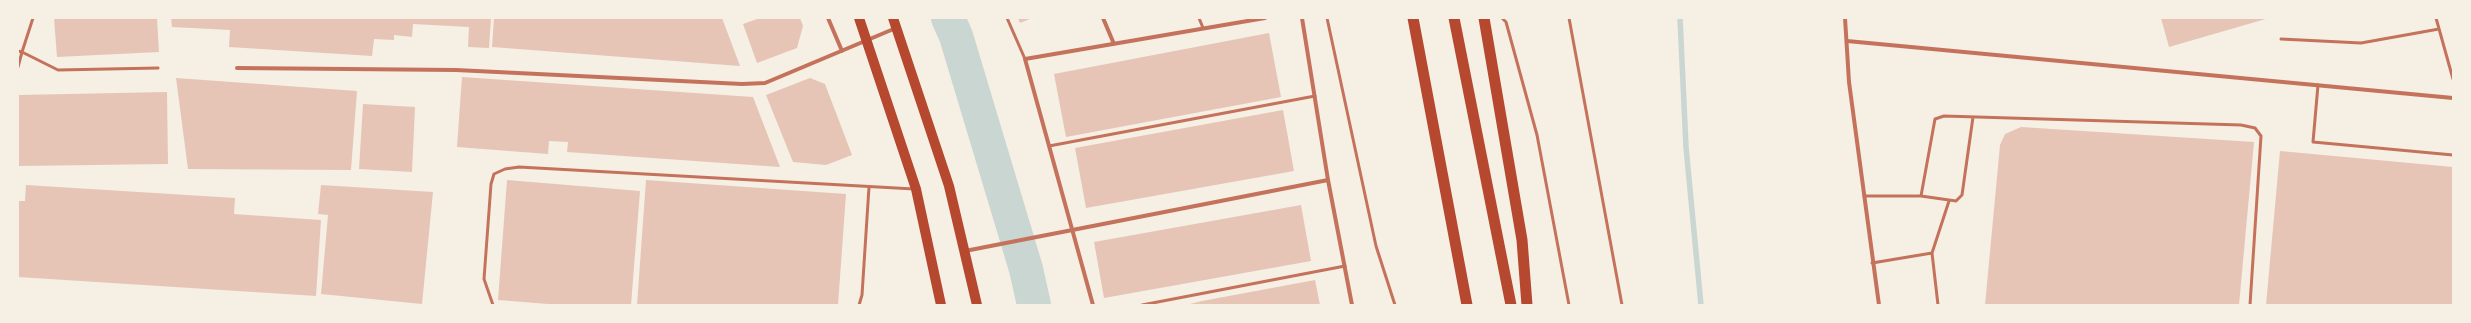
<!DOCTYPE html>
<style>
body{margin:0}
#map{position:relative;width:2471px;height:323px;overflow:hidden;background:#f6efe4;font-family:Figtree,sans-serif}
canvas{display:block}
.frame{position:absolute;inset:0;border:19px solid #f6efe4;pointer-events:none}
</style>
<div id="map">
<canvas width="2471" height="323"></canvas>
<div class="frame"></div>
</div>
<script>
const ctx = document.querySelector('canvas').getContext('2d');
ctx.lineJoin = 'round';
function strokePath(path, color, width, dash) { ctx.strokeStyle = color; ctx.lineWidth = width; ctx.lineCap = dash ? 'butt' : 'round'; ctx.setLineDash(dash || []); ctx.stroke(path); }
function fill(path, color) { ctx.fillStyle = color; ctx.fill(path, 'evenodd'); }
const stream = new Path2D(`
 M1680,18L1686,147L1701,305`);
const river = new Path2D(`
 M948,18L956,36L1026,269L1034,305`);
const building = new Path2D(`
 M54,18H157L159,52L57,57Z
 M171,18H491L489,48L468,47L469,27L413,24L412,37L394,35V40L374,39L372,56L229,47L230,30L172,27Z
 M494,18H722L740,66L492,47Z
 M760,18H800L803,26L797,48L757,63L743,24Z
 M1018,18H1032L1020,23Z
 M2161,18H2269L2169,47Z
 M1269,33L1281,97L1066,137L1054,74Z
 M462,77L753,97L780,167L567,152L568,142L549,141L548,154L457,147Z
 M176,78L357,91L351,170L188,169Z
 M810,78L825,84L852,155L826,165L793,162L766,95Z
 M167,92L168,164L18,166V95Z
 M363,104L415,107L412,172L359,169Z
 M1283,110L1294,171L1086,208L1075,148Z
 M2021,127L2254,142L2239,305H1985L2000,145L2005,134Z
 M2280,151L2453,167V305H2266Z
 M507,180L640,191L631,305H561L498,300Z
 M646,180L846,194L838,305H637Z
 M26,185L235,198L234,214L321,220L316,296L18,277V201H25Z
 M321,185L433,192L422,304L321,294L328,215L318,214Z
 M1301,205L1311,261L1104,298L1094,242Z
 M1315,280L1320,305H1186L1202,301Z`);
const service = new Path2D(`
 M1007,18L1025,59
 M1199,18L1203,28
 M1327,18L1376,246L1395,305
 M1502,18L1506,22L1537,135L1569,305
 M1569,18L1622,305
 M2436,18L2453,79
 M2281,39L2361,43L2439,29
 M18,51L22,52L33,18
 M18,67L22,52L58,70L158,68
 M2318,85L2313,142L2453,155
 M1049,146L1315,96
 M1864,196H1921L1956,201L1962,195L1973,117
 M1921,196L1935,119L1944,116L2241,125L2255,128L2261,136L2250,305
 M1872,263L1932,253
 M493,305L484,279L491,184L494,174L505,169L519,167L914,189
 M859,305L862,295L869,187
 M1142,305L1345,266
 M1938,305L1932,253L1949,201`);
const minor = new Path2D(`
 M828,18L842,51
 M1103,18L1114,44
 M1302,18L1328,180L1352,305
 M1845,18L1849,82L1879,305
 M1847,41L2453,98
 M237,68L456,70L742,84L765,83L896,28
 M965,251L1328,180
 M1093,305L1025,59L1265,18`);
const primary = new Path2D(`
 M859,18L916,189L941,305
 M893,18L949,186L977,305`);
const trunk = new Path2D(`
 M1413,18L1467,305
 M1454,18L1511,305
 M1484,18L1522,240L1527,305`);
strokePath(stream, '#c9d6d2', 5.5);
strokePath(river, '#c9d6d2', 34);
fill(building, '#e6c5b7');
strokePath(service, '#c5725c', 3);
strokePath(minor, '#c5725c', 4);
strokePath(primary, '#b5482f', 10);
strokePath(trunk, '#b5482f', 11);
</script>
